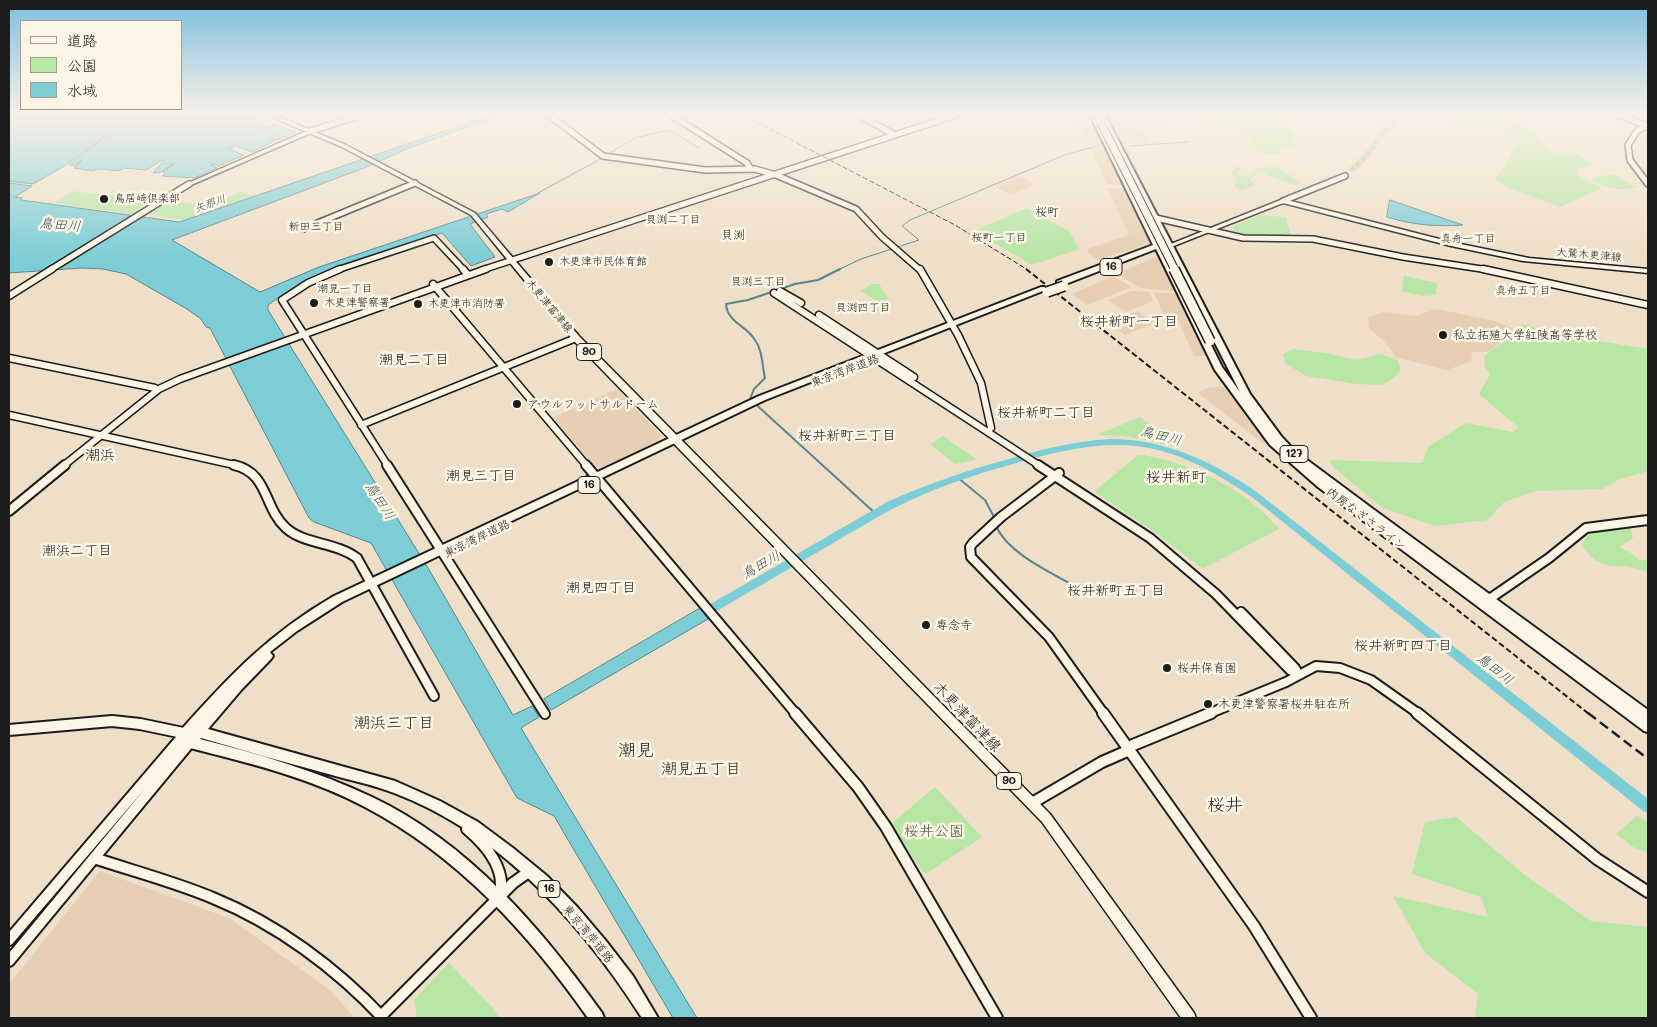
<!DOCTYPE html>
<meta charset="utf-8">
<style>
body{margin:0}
#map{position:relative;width:1657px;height:1027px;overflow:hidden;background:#efdfc8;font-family:Mali,"Klee One",sans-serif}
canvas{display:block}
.frame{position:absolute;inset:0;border:10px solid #1c1c1c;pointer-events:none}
.legend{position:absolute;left:20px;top:20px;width:162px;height:90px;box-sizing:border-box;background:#fcf5e5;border:1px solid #a29e95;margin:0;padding:6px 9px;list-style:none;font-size:15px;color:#1c1c1c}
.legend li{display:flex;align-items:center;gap:10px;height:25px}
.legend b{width:25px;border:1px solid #a29e95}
</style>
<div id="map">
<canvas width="1657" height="1027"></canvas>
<div class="frame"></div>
<ul class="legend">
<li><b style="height:6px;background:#fcf5e5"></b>道路</li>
<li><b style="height:14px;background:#b7e6a5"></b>公園</li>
<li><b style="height:14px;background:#7ccdd6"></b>水域</li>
</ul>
</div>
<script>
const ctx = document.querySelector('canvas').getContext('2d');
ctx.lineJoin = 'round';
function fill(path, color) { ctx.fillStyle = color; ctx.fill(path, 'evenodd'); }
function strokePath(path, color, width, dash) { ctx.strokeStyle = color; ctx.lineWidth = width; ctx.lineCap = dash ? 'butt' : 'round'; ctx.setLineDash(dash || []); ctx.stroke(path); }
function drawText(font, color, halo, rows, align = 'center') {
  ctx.font = font + ' Mali,"Klee One",sans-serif'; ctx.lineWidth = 5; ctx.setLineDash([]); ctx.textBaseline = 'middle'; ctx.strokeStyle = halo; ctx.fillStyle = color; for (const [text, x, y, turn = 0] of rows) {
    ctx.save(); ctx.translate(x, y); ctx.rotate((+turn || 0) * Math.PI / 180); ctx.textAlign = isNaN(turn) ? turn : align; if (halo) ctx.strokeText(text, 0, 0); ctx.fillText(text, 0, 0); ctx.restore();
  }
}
const built = new Path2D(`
 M1075,115H1089L1104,144L1089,145Z
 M1104,115H1151L1163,125L1140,128L1151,143L1121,144Z
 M1104,147L1107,149L1122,185H1107L1091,149Z
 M1019,176L1035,184L1011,195L996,187Z
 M1108,188L1126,189L1151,243L1098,260L1088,253L1087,249L1129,235Z
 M1154,257L1161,260L1176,290L1174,291L1140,288L1118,274Z
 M1113,276L1132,287L1087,305L1072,294Z
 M1132,291L1149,292L1153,301L1126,312L1108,300Z
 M1154,292L1177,294L1208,356H1194L1178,319H1165Z
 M1437,309L1495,321L1517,330L1488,352H1472L1471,362L1446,370L1396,357L1383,340L1369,329L1368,318L1383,312L1415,316Z
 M1137,311L1155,323L1125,335L1108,323Z
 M1225,386L1268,441L1264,444L1198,393L1208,388Z
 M617,389L661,435L659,440L639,451L606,467H596L552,418Z
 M100,871L229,918L331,991L355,1018H9V984Z`);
const green = new Path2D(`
 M1197,115H1277L1294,136L1293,140L1299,148L1283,147L1281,150L1282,155H1261C1255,149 1252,141 1246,135C1239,127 1212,128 1200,126L1204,120Z
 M1391,115L1401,117L1395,126L1397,131H1387L1374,151L1356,171L1350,168L1369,147Z
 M1453,115H1502L1539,138L1545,146L1559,154L1571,151L1596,165L1578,169L1577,173L1582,178L1602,188L1560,207L1509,188L1495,179C1498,174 1503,170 1506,166C1511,155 1512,146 1522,138L1501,129L1459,131L1454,122Z
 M1239,165L1241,169L1237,175L1249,177L1257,168L1278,167L1303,185C1291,187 1272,175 1259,172L1250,179L1256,185L1240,191L1234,186L1237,181L1232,172Z
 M1613,174L1636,187C1619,192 1604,188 1590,179Z
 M74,191L152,201L130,214L54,203Z
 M241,192L252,196L183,220L148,214L171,201L193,204L200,199L211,200L205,205L208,206Z
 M1027,208L1069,231L1079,249L1032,265L974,231Z
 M1260,215L1286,217L1291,238H1253L1233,233L1234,225Z
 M1404,276L1437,283L1436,295L1423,296L1404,292L1402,291Z
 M872,284H879L890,302L891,310L861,291Z
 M1523,324L1550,333L1648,349V471L1620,479L1602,489L1536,491L1504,502L1488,520L1435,526L1383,508L1334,468L1329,460L1422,463L1429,446L1466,423L1513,432L1518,427L1479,394L1490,374L1485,367L1484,356L1514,334Z
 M1294,349L1326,353L1356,360L1381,354L1397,360L1401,369L1395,377L1382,385L1357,384L1306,376L1285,363L1283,354Z
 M1140,417L1179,447L1125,436L1097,435Z
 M943,436L976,459V460L955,464L930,444Z
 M1138,455C1186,459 1249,491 1279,529L1204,568L1200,567L1156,533L1096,493L1095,491Z
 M1630,527L1633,538L1619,547L1633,554L1639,561L1648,559V572C1641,571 1628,565 1621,566C1604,568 1591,560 1582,545L1588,533Z
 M935,787L982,837L927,873L923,872L891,824Z
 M1637,816L1648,822V853L1633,847L1616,834Z
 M1456,817L1526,876L1591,921L1648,927V1018H1475L1478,994L1425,953L1393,896L1488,917L1481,897L1412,874L1425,822Z
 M449,963L493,1008L499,1018H417L414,1000Z`);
const water = new Path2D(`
 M9,115H254L264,124L255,132L274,124L296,132L278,140L270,139L275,141L252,152L236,146L228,149L244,155L219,166L213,164L211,165L217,168L194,178L162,176L165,174L163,172L175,163L161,172L153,173L164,160H162L146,170L124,168C115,175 103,165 93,171L74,168L82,160L75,165H69L106,136H104L66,165L33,184L9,181Z
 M492,115H501L409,148L372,165L172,240L260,292L319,267L540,193L508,212L502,209L486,214L488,217L470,224L495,257L471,266L442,233C383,253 318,268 268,305V310L428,568L513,715L532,706L539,717L521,728L697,1018H673L554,816L517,798L371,543L314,522L309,518L210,328L206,327L201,319L187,309L126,274L103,269L82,268L9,273V183L32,186L15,197L22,198L21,200L179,222Z
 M1390,200L1463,225C1437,227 1412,225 1387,217Z
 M699,609L708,619L551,710L544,699Z`);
const streamFar1 = new Path2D(`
 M1130,146L1187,142
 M608,154L635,138L669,130L699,148
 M538,193L604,157
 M838,270L861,259L919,240L902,226L910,220L1067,154L1098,146`);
const stream = new Path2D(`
 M840,269L818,280L795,284L748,300L726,304C727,322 747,326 755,340C763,351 762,366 765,378L754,389L750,399L876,514
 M957,477L985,500L995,519
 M996,526C1008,554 1054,574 1080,589`);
const river = new Path2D(`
 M1110,439C1166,439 1214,462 1258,493L1648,799V813L1643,811L1252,497C1219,475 1183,453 1143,447C1104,441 1065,450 1027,460C987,471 947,483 909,501C882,513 856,530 830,545C785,571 741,597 696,623L692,624L688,623L686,620L688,617L887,502C927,484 968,470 1009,459C1043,449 1076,441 1110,439Z`);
const tertiaryTunnel = new Path2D(`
 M1345,176L1367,156L1396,115`);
const tertiaryFar3 = new Path2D(`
 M549,115L603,156L705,170L755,169L776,175L856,209L882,237L920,270
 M671,115L747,163L750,168
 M859,115L895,135
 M1618,115L1648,126
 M1648,125L1637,131L1628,145L1630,160L1648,184
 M311,131L361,115
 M1283,201L1345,176
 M1156,218L1243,238L1313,239L1403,257L1488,270
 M303,229L415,183
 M50,270L189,184
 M337,270L434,238L464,270
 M482,270L956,115`);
const tertiaryFar2 = new Path2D(`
 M340,269L308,283L282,300L388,466
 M463,269L468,275
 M920,269L958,335L981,383L991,428
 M1483,269L1648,305
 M433,284L587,466
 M780,291L801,303
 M774,293L1040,466
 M9,296L52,269
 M819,315L914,377
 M9,358L155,388
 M9,415L239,466
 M361,425L576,338
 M63,466L159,389L180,379L486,269`);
const tertiaryFar1 = new Path2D(`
 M234,465C269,473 263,507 286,528C305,545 336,542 357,558L434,696
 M387,465L545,714
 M586,465L796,714
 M1038,465L1150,538L1216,594L1290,670L1299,675
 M1059,473L1001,517L973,543L970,547L971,557L1049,637L1104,714
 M9,511L65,465
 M1485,602L1549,558L1586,528L1648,520
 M1241,612L1295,668L1299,675
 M1208,714L1286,682L1316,666L1340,668L1371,680L1419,714`);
const tertiary = new Path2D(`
 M795,713L858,787L886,827L997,1018
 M1103,713L1254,926L1311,1018
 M1417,713L1597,859L1648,892
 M9,730L112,721L140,724L188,734
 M1032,803L1102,762L1125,752L1133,745L1211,713
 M467,829C486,845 506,869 500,895
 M94,858C133,871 175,882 213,898C277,924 336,968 383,1018
 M9,940L185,734
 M9,961L190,742
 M381,1016L513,883L530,871`);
const secondary = new Path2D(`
 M311,129L314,131L313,132L191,185L186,184Z
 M1283,199L1451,242L1529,258L1648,269V273L1523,261L1451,246L1283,203L1171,247L1166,246Z`);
const primary = new Path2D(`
 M267,115H275L346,145L475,213L579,336L1050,814L1194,1013L1196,1018H1181L1042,822L573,340L471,215L342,147Z`);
const trunk = new Path2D(`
 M1090,115H1096L1160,242H1164L1099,115H1105L1250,394L1281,436L1295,451L1373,509L1648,710V732L1644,731L1318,487L1270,445L1215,370L1156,249L1063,285H1057V281L1153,245ZM1165,245L1240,392L1222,367L1162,247Z
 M1041,287H1044L1048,289L765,400L342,602L297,631L270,652L273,656L271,659L242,689L208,729L395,781L440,801L478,822L513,848L547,876L578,908L606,941L633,976L658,1018H642C582,924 502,834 394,793C374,785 353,781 332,775C288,763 245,751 201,738L200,739C259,754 317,771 372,797C469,843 541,928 602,1013L604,1018H588C529,934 458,856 365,807C311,778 249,763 190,748C184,745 182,740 179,734L181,730C230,675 270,633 334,596L759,396Z`);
const railFar2 = new Path2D(`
 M743,115L955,225L1028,270`);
const railFar1 = new Path2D(`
 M1026,269L1589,714`);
const rail = new Path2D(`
 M1588,713L1648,759`);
const trunkBridgeFar1 = new Path2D(`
 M1097,115L1175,270`);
const trunkBridge = new Path2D(`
 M1174,269L1210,341
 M1047,292L1064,286`);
const markers = [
 [104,199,5,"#1c1c1c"],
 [549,262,5,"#1c1c1c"],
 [314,303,5,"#1c1c1c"],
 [418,304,5,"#1c1c1c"],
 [1443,335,5,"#1c1c1c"],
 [517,404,5,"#1c1c1c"],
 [926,625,5,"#1c1c1c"],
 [1167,668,5,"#1c1c1c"],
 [1208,704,5,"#1c1c1c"]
];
const farPoinames = [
 ["鳥居崎倶楽部",114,199],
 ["木更津市民体育館",559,262],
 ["木更津警察署",324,303],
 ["木更津市消防署",428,304]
];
const farWaternames = [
 ["矢那川",210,204,-20]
];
const farNeighbourhoodnames = [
 ["貝渕二丁目",673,220],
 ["新田三丁目",316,227],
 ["桜町一丁目",999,238],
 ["真舟一丁目",1468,239],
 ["貝渕三丁目",758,282],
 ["潮見一丁目",345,289],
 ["真舟五丁目",1523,291],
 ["貝渕四丁目",863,308]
];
const farStreetnames = [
 ["大鷲木更津線",1589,255,5],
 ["木更津富津線",549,306,50]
];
const shields = [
 [1111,267,22],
 [589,352,25],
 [1294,454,28],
 [589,485,22],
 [1009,781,25],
 [549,889,22]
];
const shieldNames = [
 ["16",1111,267],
 ["90",589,352],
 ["127",1294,454],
 ["16",589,485],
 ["90",1009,781],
 ["16",549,889]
];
const farQuarternames = [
 ["桜町",1047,212],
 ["貝渕",733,235]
];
const poiNames = [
 ["私立拓殖大学紅陵高等学校",1453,335],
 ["アウルフットサルドーム",527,404],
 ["専念寺",936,625],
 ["桜井保育園",1177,668],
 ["木更津警察署桜井駐在所",1218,704]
];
const streetNames = [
 ["東京湾岸道路",845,371,-21],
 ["内房なぎさライン",1366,519,37],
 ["東京湾岸道路",477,539,-26],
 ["東京湾岸道路",588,934,50]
];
const waterNames = [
 ["鳥田川",60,225,5],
 ["鳥田川",1161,436,14],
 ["鳥田川",380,501,57],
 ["鳥田川",761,565,-30],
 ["鳥田川",1495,669,38]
];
const neighbourhoodNames = [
 ["桜井新町一丁目",1129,322],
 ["潮見二丁目",414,360],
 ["桜井新町二丁目",1046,413],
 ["桜井新町三丁目",847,436],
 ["潮見三丁目",481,476],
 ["潮浜二丁目",77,551],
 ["潮見四丁目",601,588],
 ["桜井新町五丁目",1116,591],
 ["桜井新町四丁目",1403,646]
];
const quarterNames = [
 ["潮浜",100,455],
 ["桜井新町",1176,477]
];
const nearStreetnames = [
 ["木更津富津線",967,717,46]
];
const nearParknames = [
 ["桜井公園",934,831]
];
const nearNeighbourhoodnames = [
 ["潮浜三丁目",394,723],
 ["潮見五丁目",701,769]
];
const nearQuarternames = [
 ["潮見",636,750],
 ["桜井",1225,805]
];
fill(built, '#e6cfb3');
fill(green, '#b7e6a5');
fill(water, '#7ccdd6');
strokePath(water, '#56868c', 1);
strokePath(streamFar1, '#56868c', 1);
strokePath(stream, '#56868c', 2);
fill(river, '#7ccdd6');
strokePath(tertiaryTunnel, '#c5b8a6', 5, [5, 2.5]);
strokePath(tertiaryFar3, '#1c1c1c', 8);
strokePath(tertiaryFar2, '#1c1c1c', 9);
strokePath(tertiaryFar1, '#1c1c1c', 12);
strokePath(tertiary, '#1c1c1c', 14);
strokePath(secondary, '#1c1c1c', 3);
strokePath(primary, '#1c1c1c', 3);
strokePath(trunk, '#1c1c1c', 4);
strokePath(tertiaryFar3, '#fcf5e5', 5);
strokePath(tertiaryFar2, '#fcf5e5', 6);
strokePath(tertiaryFar1, '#fcf5e5', 8);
strokePath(tertiary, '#fcf5e5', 10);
fill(secondary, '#fcf5e5');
fill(primary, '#fcf5e5');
fill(trunk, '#fcf5e5');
strokePath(railFar2, '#1c1c1c', 1, [5, 2.5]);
strokePath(railFar1, '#1c1c1c', 2, [6, 3]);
strokePath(rail, '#1c1c1c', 2.5, [10, 5]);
strokePath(trunkBridgeFar1, '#1c1c1c', 9, []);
strokePath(trunkBridge, '#1c1c1c', 12, []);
strokePath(trunkBridgeFar1, '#fcf5e5', 7);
strokePath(trunkBridge, '#fcf5e5', 9);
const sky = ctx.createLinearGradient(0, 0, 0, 259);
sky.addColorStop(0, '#7dbee1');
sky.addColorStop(0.44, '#f8f1e6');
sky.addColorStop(1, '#f8f1e600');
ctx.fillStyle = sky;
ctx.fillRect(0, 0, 1657, 259);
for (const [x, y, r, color] of markers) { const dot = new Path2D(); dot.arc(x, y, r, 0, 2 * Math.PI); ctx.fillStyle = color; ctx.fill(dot); strokePath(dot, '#fcf5e5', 2); }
drawText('11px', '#1c1c1c', '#fcf5e5', farPoinames, 'left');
drawText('italic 11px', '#3e5a5d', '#fcf5e5', farWaternames);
drawText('11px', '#1c1c1c', '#fcf5e5', farNeighbourhoodnames);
drawText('11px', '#1c1c1c', '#fcf5e5', farStreetnames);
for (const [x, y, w] of shields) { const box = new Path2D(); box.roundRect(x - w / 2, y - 8.5, w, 17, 4); ctx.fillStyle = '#fcf5e5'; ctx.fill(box); strokePath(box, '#1c1c1c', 1); }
drawText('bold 11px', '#1c1c1c', null, shieldNames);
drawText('12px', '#1c1c1c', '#fcf5e5', farQuarternames);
drawText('12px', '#1c1c1c', '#fcf5e5', poiNames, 'left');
drawText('12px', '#1c1c1c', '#fcf5e5', streetNames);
drawText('italic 14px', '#3e5a5d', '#fcf5e5', waterNames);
drawText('14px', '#1c1c1c', '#fcf5e5', neighbourhoodNames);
drawText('15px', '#1c1c1c', '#fcf5e5', quarterNames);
drawText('15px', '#1c1c1c', '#fcf5e5', nearStreetnames);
drawText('15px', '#4a5945', '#fcf5e5', nearParknames);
drawText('16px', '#1c1c1c', '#fcf5e5', nearNeighbourhoodnames);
drawText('18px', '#1c1c1c', '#fcf5e5', nearQuarternames);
</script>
